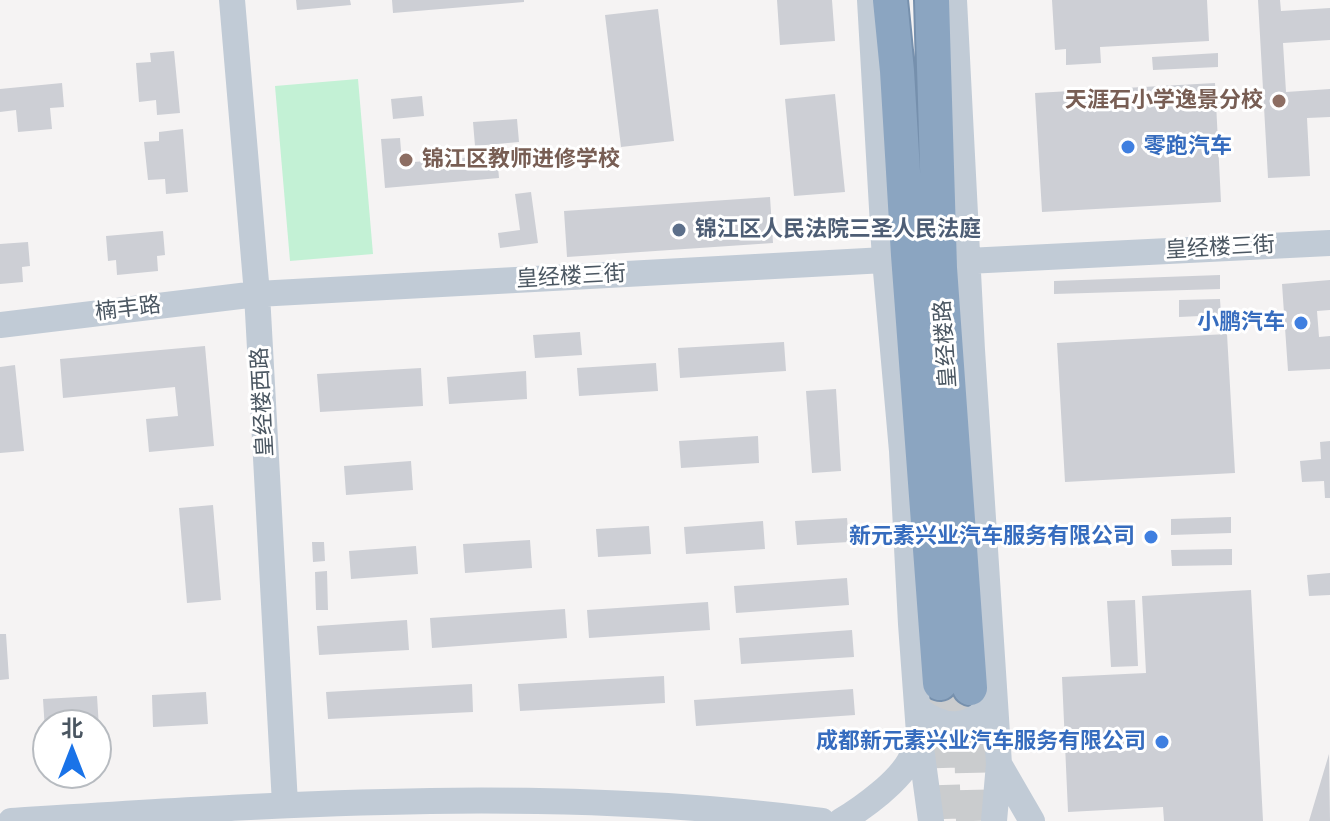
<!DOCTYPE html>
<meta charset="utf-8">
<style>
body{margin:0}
#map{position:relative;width:1330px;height:821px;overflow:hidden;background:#f5f3f3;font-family:"Open Sans","Noto Sans SC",sans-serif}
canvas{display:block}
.north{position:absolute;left:32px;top:709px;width:80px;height:80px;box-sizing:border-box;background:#fff;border:2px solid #b7bbc0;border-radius:50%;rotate:0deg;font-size:22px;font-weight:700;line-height:32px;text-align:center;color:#4a5661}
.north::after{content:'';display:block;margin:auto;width:28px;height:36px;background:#1a73e8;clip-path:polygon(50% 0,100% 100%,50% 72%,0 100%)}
</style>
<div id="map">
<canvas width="1330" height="821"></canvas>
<div class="north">北</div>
</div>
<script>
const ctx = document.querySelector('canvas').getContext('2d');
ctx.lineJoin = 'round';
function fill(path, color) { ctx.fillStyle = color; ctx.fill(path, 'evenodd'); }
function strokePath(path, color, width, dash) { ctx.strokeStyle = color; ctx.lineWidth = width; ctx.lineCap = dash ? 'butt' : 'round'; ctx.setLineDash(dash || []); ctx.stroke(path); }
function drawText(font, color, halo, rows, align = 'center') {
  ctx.font = font + ' "Open Sans","Noto Sans SC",sans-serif'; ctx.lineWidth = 6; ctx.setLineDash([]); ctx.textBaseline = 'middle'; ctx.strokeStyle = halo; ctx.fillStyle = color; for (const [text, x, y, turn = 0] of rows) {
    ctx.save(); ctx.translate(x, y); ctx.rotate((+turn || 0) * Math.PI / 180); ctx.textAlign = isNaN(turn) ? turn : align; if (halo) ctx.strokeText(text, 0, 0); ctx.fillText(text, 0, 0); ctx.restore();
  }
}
const green = new Path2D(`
 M358,79L373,254L290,261L275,86Z`);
const building = new Path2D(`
 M296,0H350L351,5L297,10Z
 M392,0H524V2L393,13Z
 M777,0H832L835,41L780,45Z
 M1052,0H1207L1209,41L1100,47L1101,63L1066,65V49L1055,50Z
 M1258,0H1280L1281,11L1330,8V40L1283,43L1286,92L1330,89V117L1307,118L1310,176L1268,178Z
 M658,9L674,141L621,147L605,15Z
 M174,51L180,113L157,115L156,100L139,102L136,63L151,62L150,53Z
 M1218,53V67L1153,70L1152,57Z
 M62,83L64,107L50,108L52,129L18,132L16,110L0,112V89Z
 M1215,83L1221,202L1042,212L1035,93Z
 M835,94L845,192L794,196L785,99Z
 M422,96L424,116L393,119L391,99Z
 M517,119L519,142L475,146L473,122Z
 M183,129L188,192L166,194L165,179L148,180L144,142L159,141V132Z
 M400,138L402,163L497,155L499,178L385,188L381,139Z
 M531,192L538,243L500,248L498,233L520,230L515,194Z
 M770,197L773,243L567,257L564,211Z
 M163,231L165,255L157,256L158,271L117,275L116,260L108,261L106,236Z
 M28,242L30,266L22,267L23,282L0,284V244Z
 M1220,275V289L1054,294V281Z
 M1330,280V310L1317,311L1319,337L1330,336V369L1288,371L1282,284Z
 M1220,299L1221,315L1179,317V300Z
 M580,332L582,355L535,358L533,335Z
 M1227,334L1235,473L1065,482L1057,343Z
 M784,342L786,371L680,378L678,348Z
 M205,346L214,446L149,452L146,419L178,416L175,387L63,398L60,359Z
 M656,363L658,391L579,396L577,368Z
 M15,365L24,451L0,453V367Z
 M421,368L423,406L320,412L317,374Z
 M526,371L527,399L449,404L447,377Z
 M836,389L841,471L812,473L806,391Z
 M758,436L759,463L681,468L679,441Z
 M1330,441V498H1325L1324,481L1302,482L1300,461L1321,459L1320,442Z
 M411,461L413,490L346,495L344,466Z
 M213,505L221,600L187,603L179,508Z
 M1231,517V533L1171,535V519Z
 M847,518L849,542L797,545L795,521Z
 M763,521L765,549L686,554L684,527Z
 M649,526L651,554L598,557L596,529Z
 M530,540L532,568L465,573L463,544Z
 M312,542H324L325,561L313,562Z
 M416,546L418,574L351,579L349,551Z
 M1232,549V565L1172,566L1171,550Z
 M327,571L328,610H316L315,572Z
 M1330,573V595L1309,596L1307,575Z
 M847,578L849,605L736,613L734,586Z
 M1251,590L1263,821H1164L1163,807L1068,812L1062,677L1146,673L1142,596Z
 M1135,600L1138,666L1111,667L1107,601Z
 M708,602L710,630L589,638L587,610Z
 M565,609L567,638L432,648L430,618Z
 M407,620L409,650L319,655L317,626Z
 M852,630L854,657L741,664L739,638Z
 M0,634H6L9,679L0,680Z
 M664,676L665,703L520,711L518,684Z
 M472,684L473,712L328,719L326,692Z
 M853,689L855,715L696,726L694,700Z
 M206,692L208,724L153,727L152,695Z
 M97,696L99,728H96V725H48V731H45L43,699Z
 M1329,754L1330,821H1309Z`);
const highwayTunnel = new Path2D(`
 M940,683L944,821
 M970,688L973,821`);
const secondary = new Path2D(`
 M232,0L257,294L285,804
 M870,0L885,260L902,451L911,624L919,733L931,821
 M954,0L972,350L999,764L994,821
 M967,261L1330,243
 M0,325L257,294L885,260
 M919,710C947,732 971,728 994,702
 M999,764L1032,821
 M11,821C281,804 553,785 822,821
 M841,821C863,808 900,781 911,758C915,750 917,741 919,733`);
const highway = new Path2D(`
 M890,0L897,71L908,255L940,683
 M932,0L940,268L970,688`);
const markers = [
 [1279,101,8,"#8d6e63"],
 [1128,147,8,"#3f7fe0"],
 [406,160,8,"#8d6e63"],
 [679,230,8,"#5c6f8a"],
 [1301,323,8,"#3f7fe0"],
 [1151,537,8,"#3f7fe0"],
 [1162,742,8,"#3f7fe0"]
];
const educationNames = [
 ["天涯石小学逸景分校",1263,101],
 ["锦江区教师进修学校",422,160,"left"]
];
const shopNames = [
 ["零跑汽车",1144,147,"left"],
 ["小鹏汽车",1285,323],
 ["新元素兴业汽车服务有限公司",1135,537],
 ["成都新元素兴业汽车服务有限公司",1146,742]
];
const serviceNames = [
 ["锦江区人民法院三圣人民法庭",695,230]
];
const streetNames = [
 ["皇经楼三街",1220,248,-3],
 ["皇经楼三街",571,277,-3],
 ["楠丰路",128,309,-7],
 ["皇经楼路",946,344,-94],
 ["皇经楼西路",263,402,-93]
];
fill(green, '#c3f1d5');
fill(building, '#cdcfd5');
strokePath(highwayTunnel, '#caccce', 34, [34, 17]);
strokePath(highway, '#7690ad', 38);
strokePath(secondary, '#c1cbd6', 26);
strokePath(highway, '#8ba5c1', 34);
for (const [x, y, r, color] of markers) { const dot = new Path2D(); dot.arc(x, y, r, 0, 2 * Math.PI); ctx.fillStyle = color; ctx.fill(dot); strokePath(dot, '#fff', 3); }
drawText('bold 22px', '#785e54', '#fff', educationNames, 'right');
drawText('bold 22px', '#366cbe', '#fff', shopNames, 'right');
drawText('bold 22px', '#4e5e75', '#fff', serviceNames, 'left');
drawText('22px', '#4a5661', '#fff', streetNames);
</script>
